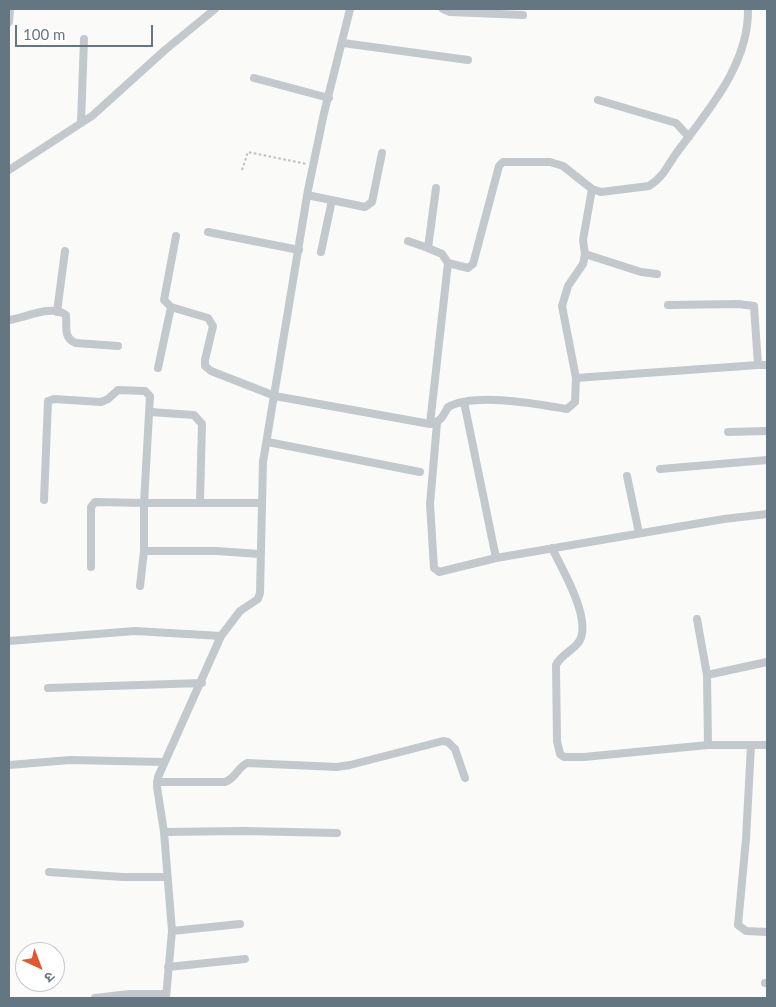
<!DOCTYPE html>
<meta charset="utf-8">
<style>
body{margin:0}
#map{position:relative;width:776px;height:1007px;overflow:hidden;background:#fafaf8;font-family:Lato,"Noto Sans Devanagari",sans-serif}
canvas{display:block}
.frame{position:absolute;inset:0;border:10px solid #657683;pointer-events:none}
.north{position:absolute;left:15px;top:942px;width:50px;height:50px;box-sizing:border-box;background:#fff;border:1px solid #c1c8cd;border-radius:50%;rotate:137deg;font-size:14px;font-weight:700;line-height:20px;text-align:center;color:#657683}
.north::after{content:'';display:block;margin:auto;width:18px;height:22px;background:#e4572e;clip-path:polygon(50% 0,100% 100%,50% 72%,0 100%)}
.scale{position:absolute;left:15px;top:25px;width:138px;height:22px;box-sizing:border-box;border:2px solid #657683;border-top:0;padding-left:6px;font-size:15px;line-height:18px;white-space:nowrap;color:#657683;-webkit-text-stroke:4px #fff;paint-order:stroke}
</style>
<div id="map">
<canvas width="776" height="1007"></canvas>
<div class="frame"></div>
<div class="north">उ</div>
<div class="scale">100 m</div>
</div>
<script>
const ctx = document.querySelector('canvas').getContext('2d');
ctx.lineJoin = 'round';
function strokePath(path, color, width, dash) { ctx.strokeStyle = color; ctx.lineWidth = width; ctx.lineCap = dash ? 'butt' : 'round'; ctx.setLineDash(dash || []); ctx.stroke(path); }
const path = new Path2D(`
 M242,170L248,152L306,164`);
const street = new Path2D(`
 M443,9L450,12L523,15
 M9,22L10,9
 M343,43L468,60
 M254,78L329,98
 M598,100L676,123L689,137
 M81,123L84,39
 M9,170L92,116L165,50L215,9
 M307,195L365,207L372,202L382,153
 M208,232L299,250
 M176,236L164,300L171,307L208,318L213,326L205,360V366L211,371L275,396L430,424C441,422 443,416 448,407C475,392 537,404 567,409L575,402L576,378L562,306L568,286L583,264L585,254L583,240L592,189
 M408,241L428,248
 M321,252L332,200
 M585,254L641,272L657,274
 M448,263L468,268L473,264L499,166L503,162H550L563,166L592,189L601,192L649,186C664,177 668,164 678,151C709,109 749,64 748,9
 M668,305L738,304L754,306L758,365H767
 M57,312L65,251
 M9,320C26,318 50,304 66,315C67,327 63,338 76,343L118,346
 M158,368L171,307
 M576,378L758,365
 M464,402L496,558L724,519L767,514
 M150,412L194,415L202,424L200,501
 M437,423L430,504L434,568L439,572L496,558
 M430,424L448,263L442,254L428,248L436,188
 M728,432L767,431
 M268,442L420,472
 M660,469L767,460
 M627,476L639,533
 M44,500L48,401L54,399L101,402L108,399L118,390L145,391L150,396L144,503H261
 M552,548C562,569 591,617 580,640C575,650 561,654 556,665L557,741L560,754L564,757H584L708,745
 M91,567V507L95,502L144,503V551H216L260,554
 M140,586L144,551
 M697,619L707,675
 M9,641L135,631L221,636
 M767,662L707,675L708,745H767
 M48,688L202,683
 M751,745L746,839L738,925L746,931L767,932
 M9,765L70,760L163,762
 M157,782H225C236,778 237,768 247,763L337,767L350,765L443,741L448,742L455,749L465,778
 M164,832L244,831L337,833
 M49,872L123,877H167
 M172,931L240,924
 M168,967L245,959
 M765,983H767
 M95,998L129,994H166
 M166,998L172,931L164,832L157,787L158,777L221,636L240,611L258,599L260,593L263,462L308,190L324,113L350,9`);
strokePath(path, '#bbbfc2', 2, [2.5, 2.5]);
strokePath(street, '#c3c8cc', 8);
</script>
